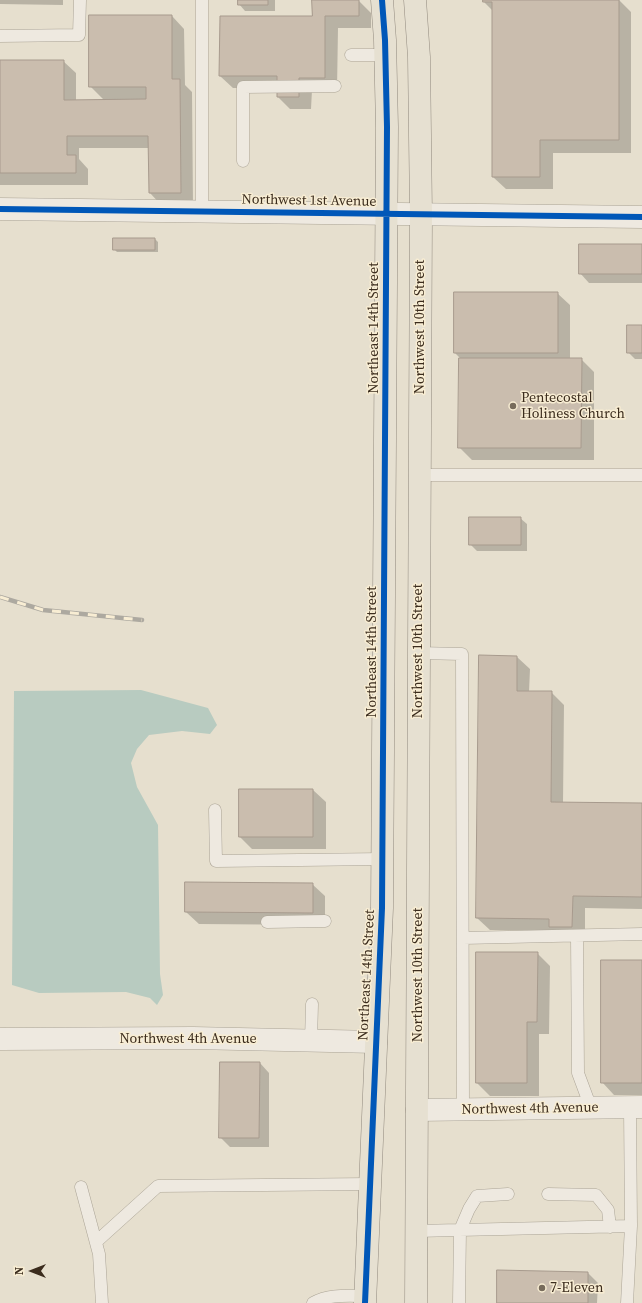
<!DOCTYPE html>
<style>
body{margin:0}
#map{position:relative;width:642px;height:1303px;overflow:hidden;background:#e6dfce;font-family:"Source Serif 4",serif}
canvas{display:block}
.north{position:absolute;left:12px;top:1251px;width:40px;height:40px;-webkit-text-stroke:3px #f8edd3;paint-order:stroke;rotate:270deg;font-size:11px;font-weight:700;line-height:16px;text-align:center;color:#3b2c1d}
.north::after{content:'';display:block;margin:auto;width:14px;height:18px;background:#3b2c1d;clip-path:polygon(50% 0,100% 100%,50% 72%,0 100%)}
</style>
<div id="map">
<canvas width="642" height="1303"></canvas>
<div class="north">N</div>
</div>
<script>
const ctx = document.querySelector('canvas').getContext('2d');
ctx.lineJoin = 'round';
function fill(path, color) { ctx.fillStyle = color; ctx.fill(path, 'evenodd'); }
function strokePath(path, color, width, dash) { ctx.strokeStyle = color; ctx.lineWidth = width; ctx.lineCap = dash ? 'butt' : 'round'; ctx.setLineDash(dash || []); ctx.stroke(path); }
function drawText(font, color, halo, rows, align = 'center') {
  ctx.font = font + ' "Source Serif 4",serif'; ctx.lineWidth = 3; ctx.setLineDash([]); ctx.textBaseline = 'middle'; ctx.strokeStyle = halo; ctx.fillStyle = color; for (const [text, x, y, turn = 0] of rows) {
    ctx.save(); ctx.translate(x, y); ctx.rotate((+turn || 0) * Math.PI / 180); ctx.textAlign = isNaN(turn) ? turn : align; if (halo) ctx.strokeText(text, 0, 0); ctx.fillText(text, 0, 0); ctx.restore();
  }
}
const water = new Path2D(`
 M141,690L208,708L217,725L210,734L182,731L149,735L137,749L131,763L137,787L158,825L160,974L163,995L157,1005L150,998L126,992L39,993L12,985L14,691Z`);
const shadow = new Path2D(`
 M0,0H63V5L0,4Z
 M239,0H275V11H245L239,4Z
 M313,0H358L371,13V28H338L337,90H312L311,109H290L278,97V88H233L220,76L313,17Z
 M484,0H619L631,12V153H553V189H506L493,177V11L484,2Z
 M172,16L184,29L185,85L192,92L193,206H162L150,193L149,148H79V159L88,169V185H0V61H63L76,73V101H105L90,86Z
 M155,239L158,242V252H117L114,249Z
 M642,245V283H589L580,273Z
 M557,293L570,305V359H581L594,372V460H472L459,447L461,359L455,353Z
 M642,326V359H635L628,352Z
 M520,518L527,524V551H477L470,544Z
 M517,657L530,669L529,692H551L564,705L563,803L642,804V909L585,908V939L554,931L490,930L477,918Z
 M313,790L326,802V849H252L240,837Z
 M312,884L325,896V925L199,924L186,912Z
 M537,953L550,966L549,1034H539V1096H490L477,1083Z
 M642,961V1095H614L602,1082Z
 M260,1063L269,1073V1147H230L220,1137Z
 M588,1273L598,1283L597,1303H498Z`);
const building = new Path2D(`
 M238,0H268V5H238Z
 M312,0H359V16H325V78H299V97H277V76H219L220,16H312Z
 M483,0H619V140H540V177H492V2H483Z
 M89,15H172V79H180L181,193H149L148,136H67V155H76V173H0V60H64V100L146,99V87H89Z
 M113,238H155V250H113Z
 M579,244H642V274H579Z
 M454,292H558V353H454Z
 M627,325H642V353H627Z
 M459,358H582L581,448H458Z
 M469,517H521V545H469Z
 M479,655L517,656V691H552L551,802L642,803V897L573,896L572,927H549V919L476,918Z
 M239,789H313V837H239Z
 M185,882L313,883V913L185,912Z
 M476,952H538L537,1022H527V1083H476Z
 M601,960H642V1083H601Z
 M220,1062H260L259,1138H219Z
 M497,1270L588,1272V1303H497Z`);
const lane = new Path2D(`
 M0,36L79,35L80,0
 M351,55H385
 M243,161V87L335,86
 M202,212V0
 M419,475H642
 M418,653L462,654L463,1110
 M215,810L216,861L383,859
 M267,922L325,921
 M577,936L578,1073L591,1108
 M463,938L642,934
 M311,1041L312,1004
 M81,1187L99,1254L102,1303
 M548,1194L596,1195L608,1210L610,1227
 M416,1231L631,1226
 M96,1242L158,1186L370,1184
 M313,1303C329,1294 347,1296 365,1296
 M459,1303L460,1230L469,1209L477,1196L508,1194
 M627,1303L631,1226L630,1107`);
const street = new Path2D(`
 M0,209L642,217
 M0,1039L193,1038L376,1042
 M417,1110L642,1107`);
const primary = new Path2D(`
 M415,0L419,57L421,214L416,1303
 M365,1303L382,908L387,127L385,40L382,0`);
const rail = new Path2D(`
 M0,597L43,610L142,620`);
const cycleway = new Path2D(`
 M0,209L642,217
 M365,1303L382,908L387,127L385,40L382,0`);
const markers = [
 [513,406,4,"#776b5b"],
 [542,1288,4,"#776b5b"]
];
const streetNames = [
 ["Northwest 1st Avenue",309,201,1],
 ["Northwest 10th Street",420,327,-90],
 ["Northeast 14th Street",374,328,-90],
 ["Northwest 10th Street",418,651,-90],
 ["Northeast 14th Street",372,652,-90],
 ["Northeast 14th Street",367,975,-87],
 ["Northwest 10th Street",418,975,-90],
 ["Northwest 4th Avenue",188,1039],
 ["Northwest 4th Avenue",530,1109,-1]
];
const poiNames = [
 ["Pentecostal",521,398],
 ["Holiness Church",521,414],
 ["7-Eleven",550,1288]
];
fill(water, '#b8cbc0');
fill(shadow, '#0003');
fill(building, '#cabdae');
strokePath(building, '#a79a8d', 1);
strokePath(lane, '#aba496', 13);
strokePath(street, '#aba496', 23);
strokePath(primary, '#91897e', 23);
strokePath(lane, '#eee9e0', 12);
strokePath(street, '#eee9e0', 22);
strokePath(primary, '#e6e0d1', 22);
strokePath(rail, '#ada9a0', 4.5);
strokePath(rail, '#f8edd3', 3, [9]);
strokePath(cycleway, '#0057b8', 6);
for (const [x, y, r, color] of markers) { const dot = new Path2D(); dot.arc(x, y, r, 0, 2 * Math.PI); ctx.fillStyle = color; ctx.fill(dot); strokePath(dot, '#f8edd3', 1.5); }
drawText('14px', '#3b2c1d', '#f8edd3', streetNames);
drawText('14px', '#3b2c1d', '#f8edd3', poiNames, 'left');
</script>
